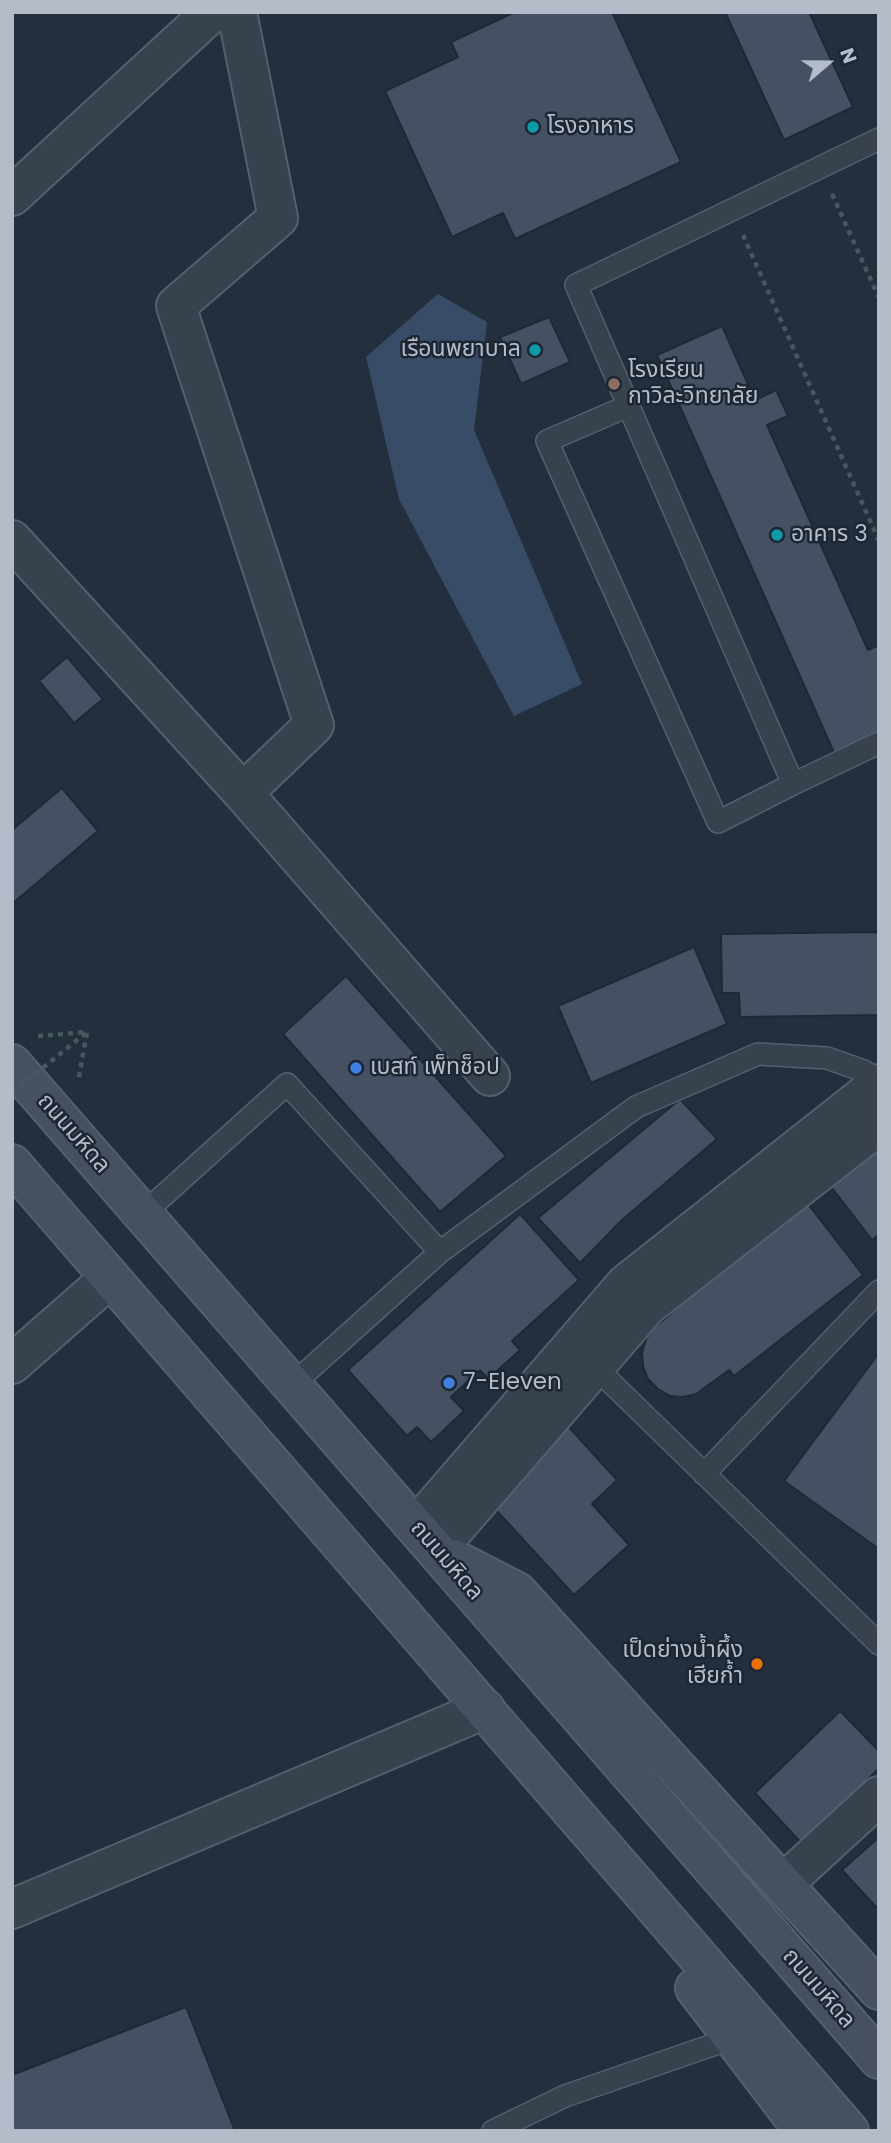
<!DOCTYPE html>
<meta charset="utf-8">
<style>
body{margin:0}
#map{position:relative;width:891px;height:2143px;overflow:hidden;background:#242f3e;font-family:Poppins,sans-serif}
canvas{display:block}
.frame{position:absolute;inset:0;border:14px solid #b4bcc9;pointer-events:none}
.north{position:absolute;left:793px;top:28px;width:70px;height:70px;-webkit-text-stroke:5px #1d2633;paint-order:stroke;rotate:70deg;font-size:19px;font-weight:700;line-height:28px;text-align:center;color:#b4bcc9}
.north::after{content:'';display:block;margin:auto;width:24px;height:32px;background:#b4bcc9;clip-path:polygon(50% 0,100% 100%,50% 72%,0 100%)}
</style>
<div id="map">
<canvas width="891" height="2143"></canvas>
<div class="frame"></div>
<div class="north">N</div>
</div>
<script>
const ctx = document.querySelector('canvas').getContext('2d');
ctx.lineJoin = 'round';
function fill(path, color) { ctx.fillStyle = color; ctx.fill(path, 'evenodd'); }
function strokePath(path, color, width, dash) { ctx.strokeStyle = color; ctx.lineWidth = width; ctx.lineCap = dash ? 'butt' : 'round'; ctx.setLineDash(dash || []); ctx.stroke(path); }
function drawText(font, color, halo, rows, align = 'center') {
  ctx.font = font + ' Poppins,"Noto Sans Thai",sans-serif'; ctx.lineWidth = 5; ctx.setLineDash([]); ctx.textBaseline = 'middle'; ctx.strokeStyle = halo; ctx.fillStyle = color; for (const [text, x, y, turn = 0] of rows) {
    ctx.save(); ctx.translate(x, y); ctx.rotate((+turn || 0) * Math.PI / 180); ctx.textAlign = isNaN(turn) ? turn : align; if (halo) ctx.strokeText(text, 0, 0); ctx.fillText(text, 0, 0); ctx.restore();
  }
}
const water = new Path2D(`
 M438,294L487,322L474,430L582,684L514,716L399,499L366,357Z`);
const building = new Path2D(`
 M515,12H612L681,162L515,239L503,213L452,237L385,91L458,57L451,42Z
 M725,12H809L853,107L784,140Z
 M549,317L570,362L521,384L500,337Z
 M722,326L755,400L776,390L788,416L767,425L868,650L879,645V739L836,757L657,355Z
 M67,657L103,699L74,723L39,681Z
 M62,788L98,831L12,904V830Z
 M879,932V1015L740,1017L739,993H722L721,934Z
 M694,947L727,1024L591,1083L558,1006Z
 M346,976L506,1156L440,1212L283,1034Z
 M680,1099L717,1139L622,1220L580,1263L538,1218Z
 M879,1146V1235L872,1240L829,1184Z
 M801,1195L863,1275L734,1376L729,1370L696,1394L683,1397L670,1396L658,1389L648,1379L643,1366L642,1353L646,1339L654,1328L679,1306L672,1297Z
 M520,1214L579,1280L512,1341L520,1350L488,1379L480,1370L451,1397L464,1411L431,1442L417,1427L407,1436L348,1370Z
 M879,1353V1549L784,1481Z
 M567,1425L617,1480L592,1504L629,1545L574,1595L486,1499Z
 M840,1711L879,1751V1768L804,1846L755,1793Z
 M879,1837V1910L842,1870Z
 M186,2007L235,2131H12V2075Z`);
const path = new Path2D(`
 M832,194L879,298
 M743,235L879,541
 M38,1036L87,1032L78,1082`);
const service = new Path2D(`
 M879,139L576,285L793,784L879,743
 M628,406L547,441L718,822L793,784
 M143,1214L287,1084L440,1252
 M595,1367L879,1644
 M292,1385L440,1252L636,1107L758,1054L827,1058L864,1071L879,1082
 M704,1474L879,1291
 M493,2131L565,2096L733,2038`);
const minor = new Path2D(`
 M237,12L278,218L176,306L314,725L243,793
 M12,196L212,12
 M12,540L243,793L490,1076
 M12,1364L110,1278
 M416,1527L626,1284L879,1084
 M436,1550L647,1306L879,1125
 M783,1884L879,1796
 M12,1909L485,1709`);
const secondary = new Path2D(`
 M12,1064L879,2059
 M12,1164L849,2131
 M453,1559L517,1592L879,1990
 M695,1988L804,2131`);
const pathBridge = new Path2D(`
 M12,1093L87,1032`);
const markers = [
 [533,127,7,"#0f9aa8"],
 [535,350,7,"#0f9aa8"],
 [614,384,7,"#8d6e63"],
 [777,535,7,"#0f9aa8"],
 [356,1068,7,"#3f7fe0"],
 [449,1383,7,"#3f7fe0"],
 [757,1664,7,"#e8710a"]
];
const poiNames = [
 ["โรงอาหาร",547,127],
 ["เรือนพยาบาล",521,350,"right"],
 ["โรงเรียน",628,371],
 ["กาวิละวิทยาลัย",628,397],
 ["อาคาร 3",791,535],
 ["เบสท์ เพ็ทช็อป",370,1068],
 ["7-Eleven",463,1383],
 ["เป็ดย่างน้ำผึ้ง",743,1651,"right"],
 ["เฮียก้ำ",743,1677,"right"]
];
const streetNames = [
 ["ถนนมหิดล",73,1134,49],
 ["ถนนมหิดล",446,1561,49],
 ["ถนนมหิดล",818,1989,49]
];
fill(water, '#394c67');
fill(building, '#455162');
strokePath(building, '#1f2835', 2);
strokePath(service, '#565f6c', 24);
strokePath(minor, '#565f6c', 42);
strokePath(secondary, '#565f6c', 42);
strokePath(path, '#44595c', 4.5, [5, 5]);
strokePath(service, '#38414e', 21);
strokePath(minor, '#38414e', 38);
strokePath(secondary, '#465061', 38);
strokePath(pathBridge, '#44595c', 4.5, [5, 5]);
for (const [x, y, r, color] of markers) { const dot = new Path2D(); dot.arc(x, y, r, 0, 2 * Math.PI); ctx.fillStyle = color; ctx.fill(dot); strokePath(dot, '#1d2633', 2.5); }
drawText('23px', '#b4bcc9', '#1d2633', poiNames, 'left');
drawText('23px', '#b4bcc9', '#1d2633', streetNames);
</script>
